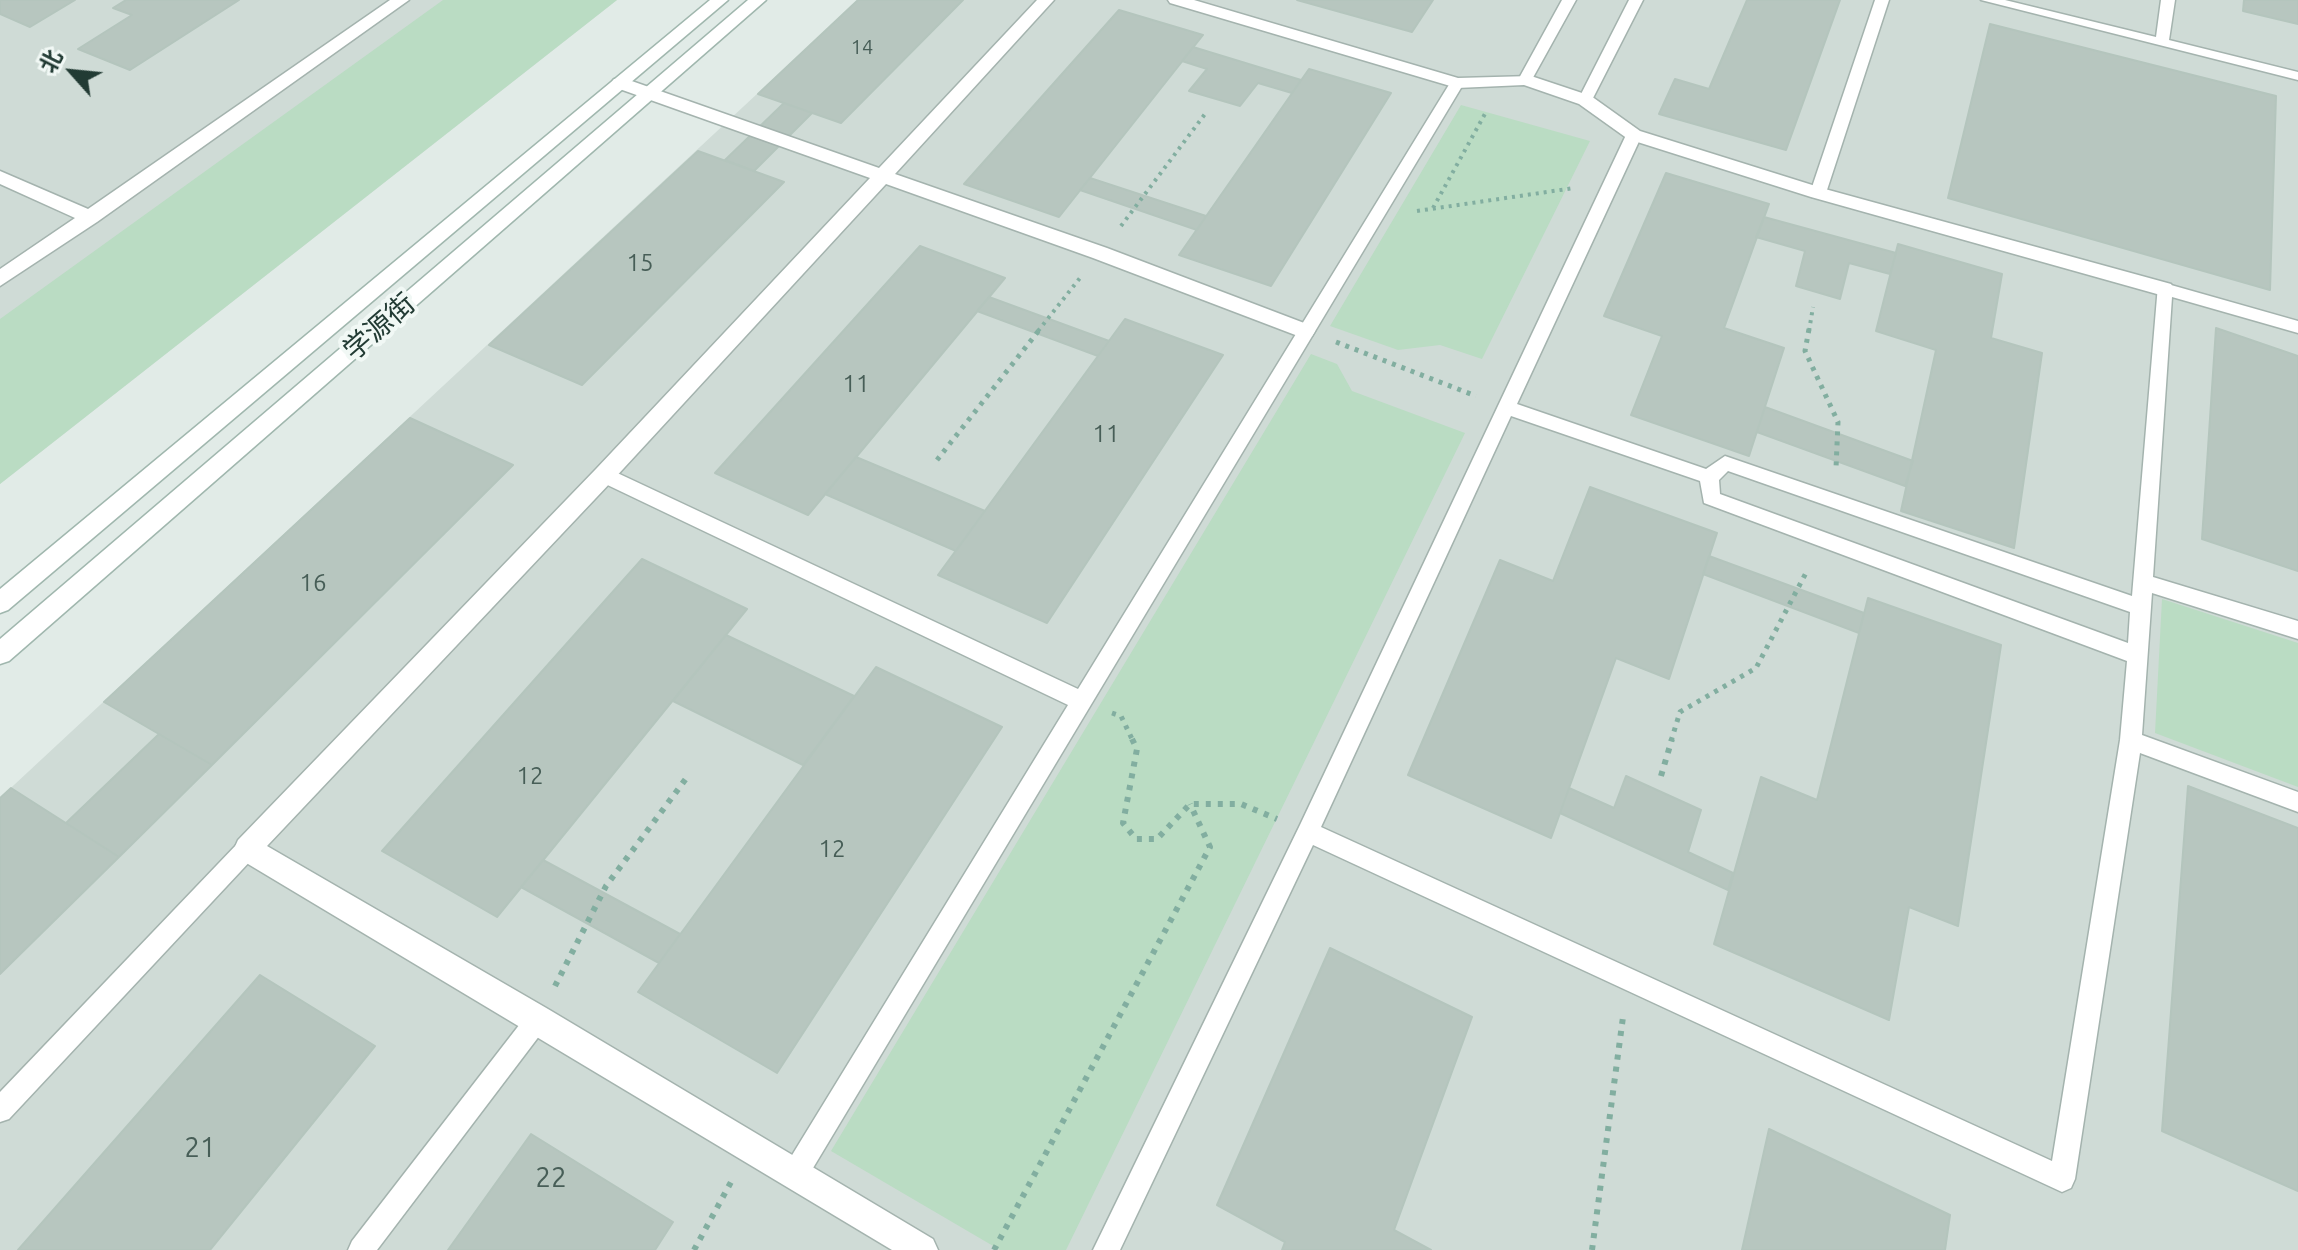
<!DOCTYPE html>
<meta charset="utf-8">
<style>
body{margin:0}
#map{position:relative;width:2298px;height:1250px;overflow:hidden;background:#e1ebe7;font-family:Ubuntu,"Noto Sans SC",sans-serif}
canvas{display:block}
.north{position:absolute;left:32px;top:32px;width:80px;height:80px;-webkit-text-stroke:6px #f1f8f5;paint-order:stroke;rotate:297deg;font-size:22px;font-weight:700;line-height:32px;text-align:center;color:#223b34}
.north::after{content:'';display:block;margin:auto;width:28px;height:36px;background:#223b34;clip-path:polygon(50% 0,100% 100%,50% 72%,0 100%)}
</style>
<div id="map">
<canvas width="2298" height="1250"></canvas>
<div class="north">北</div>
</div>
<script>
const ctx = document.querySelector('canvas').getContext('2d');
ctx.lineJoin = 'round';
function fill(path, color) { ctx.fillStyle = color; ctx.fill(path, 'evenodd'); }
function strokePath(path, color, width, dash) { ctx.strokeStyle = color; ctx.lineWidth = width; ctx.lineCap = dash ? 'butt' : 'round'; ctx.setLineDash(dash || []); ctx.stroke(path); }
function drawText(font, color, halo, rows, align = 'center') {
  ctx.font = font + ' Ubuntu,"Noto Sans SC",sans-serif'; ctx.lineWidth = 8; ctx.setLineDash([]); ctx.textBaseline = 'middle'; ctx.strokeStyle = halo; ctx.fillStyle = color; for (const [text, x, y, turn = 0] of rows) {
    ctx.save(); ctx.translate(x, y); ctx.rotate((+turn || 0) * Math.PI / 180); ctx.textAlign = isNaN(turn) ? turn : align; if (halo) ctx.strokeText(text, 0, 0); ctx.fillText(text, 0, 0); ctx.restore();
  }
}
const built = new Path2D(`
 M0,0H617L0,484Z
 M858,0H2298V1250H0V798Z`);
const green = new Path2D(`
 M443,0H617L0,484V319Z
 M1461,105L1590,141L1482,359L1440,345L1398,350L1330,326Z
 M1311,354L1337,364L1352,391L1465,433L1066,1250H1000L831,1151Z
 M2162,599L2298,643V787L2155,733Z`);
const building = new Path2D(`
 M0,0H75L30,27L0,14Z
 M126,0H239L130,70L78,49L132,15L113,8Z
 M858,0H963L841,123L758,94Z
 M1297,0H1433L1412,32Z
 M1747,0H1840L1786,150L1659,114L1675,79L1709,89Z
 M2244,0H2298V24L2243,11Z
 M1119,10L1203,35L1059,217L964,184Z
 M1990,24L2276,96L2270,290L1948,198Z
 M1193,47L1301,80L1292,93L1258,83L1240,106L1189,91L1207,69L1182,61Z
 M1309,69L1391,93L1271,286L1179,255Z
 M784,103L812,113L754,171L725,160Z
 M698,151L784,182L582,385L489,345Z
 M1666,173L1769,204L1724,328L1784,348L1749,456L1631,415L1662,336L1604,316Z
 M1090,178L1206,216L1197,230L1080,190Z
 M1764,217L1896,253L1890,274L1849,263L1840,299L1796,286L1805,251L1756,237Z
 M1898,244L2002,274L1991,338L2042,353L2014,548L1901,511L1936,350L1876,331Z
 M920,246L1005,278L808,515L715,473Z
 M989,297L1109,341L1098,356L977,311Z
 M1125,319L1223,355L1047,623L938,575Z
 M2216,328L2298,356V571L2202,539Z
 M1765,407L1913,461L1905,486L1757,432Z
 M410,418L513,465L212,765L104,702Z
 M856,457L985,511L956,551L825,494Z
 M1590,487L1717,533L1669,679L1616,658L1551,838L1408,775L1500,560L1553,581Z
 M1709,556L1864,613L1859,633L1703,574Z
 M642,559L747,609L497,917L382,851Z
 M1868,598L2001,645L1958,926L1909,907L1889,1020L1714,944L1761,777L1817,800Z
 M726,635L854,696L803,765L673,701Z
 M876,667L1002,727L777,1073L638,992Z
 M159,734L212,765L119,857L66,823Z
 M1626,776L1701,810L1688,852L1733,873L1728,890L1560,813L1569,788L1614,808Z
 M2188,786L2298,828V1191L2162,1131Z
 M11,788L119,857L0,974V798Z
 M543,860L680,934L659,963L521,887Z
 M1330,948L1472,1017L1394,1230L1431,1250H1282L1285,1242L1217,1205Z
 M260,975L375,1046L210,1250H18Z
 M1769,1129L1950,1215L1945,1250H1742Z
 M531,1134L673,1222L655,1250H448Z`);
const pathFar2 = new Path2D(`
 M1433,208L1486,112
 M1417,211L1574,188
 M1121,226L1205,114
 M1038,331L1080,278
 M1809,331L1813,307`);
const pathFar1 = new Path2D(`
 M1809,329L1805,351L1838,422L1836,468
 M1336,342L1476,396
 M937,460L1040,329
 M1112,713L1121,716L1133,741
 M1671,741L1680,712L1756,668L1808,569`);
const path = new Path2D(`
 M1132,739L1137,749L1123,823L1136,839H1157L1190,804H1241L1277,819
 M1661,776L1672,739
 M555,986L606,886L688,776
 M694,1250L731,1182
 M994,1250L1210,847L1190,804
 M1592,1250L1623,1017`);
const service = new Path2D(`
 M1562,0H1576L1530,83H1520L1518,80Z
 M1629,0H1643L1592,100L1590,103H1580L1578,100Z
 M1875,0H1889L1826,193L1824,197H1812L1810,193Z
 M1981,0H2005L2156,37L2161,0H2175L2169,40L2298,72V80Z
 M1457,79L1464,83L804,1183L795,1187L786,1183L782,1174L786,1165L1068,705L597,480L595,475L597,470H611L1078,689L1450,83Z
 M1634,130L1642,135L1517,404L1706,469L1725,456L2132,596L2158,285L2164,283L2298,321V333L2172,297L2153,577L2298,621V639L2152,593L2142,735L2298,792V812L2140,753L2075,1179L2071,1188L2062,1192L1313,845L1120,1250H1093L1300,825L1626,135ZM1511,416L1700,481L1704,503L2127,661L2120,740L2052,1161L1321,827ZM1728,471L2130,612L2128,643L1720,494L1719,480Z
 M247,839L255,842L258,849L255,856L9,1119L0,1122V1092L239,842Z
 M538,1007L546,1011L550,1019L546,1027L377,1250H348L352,1241L530,1011Z`);
const minor = new Path2D(`
 M390,0H409L97,222L0,286V269L75,218L0,184V171L88,209Z
 M1037,0H1054L895,174L1107,248L1312,326L1315,331L1312,336H1298L1093,258L886,184L612,481L267,846L548,1009L933,1239L938,1250H892L238,858L234,849L238,840L596,469L870,178L614,87L611,83L614,79H626L879,168Z
 M1168,0H1194L1458,78L1531,76L1591,96L1640,131L1825,189L2171,284L2174,289L2164,296L1811,197L1628,139L1579,104L1524,85L1457,88L1170,3Z`);
const secondary = new Path2D(`
 M710,0H728L8,610L0,613V589Z
 M748,0H766L9,661L0,664V639Z`);
const farNumbernames = [
 ["14",862,47]
];
const numberNames = [
 ["15",640,263],
 ["11",856,384],
 ["11",1106,434],
 ["16",313,583],
 ["12",530,776],
 ["12",832,849]
];
const streetNames = [
 ["学源街",379,327,-41]
];
const nearNumbernames = [
 ["21",200,1148],
 ["22",551,1178]
];
fill(built, '#cfdbd6');
fill(green, '#badcc3');
fill(building, '#b7c6bf');
strokePath(building, '#b4c5bd', 2);
strokePath(service, '#a4b3ae', 3);
strokePath(minor, '#a4b3ae', 3);
strokePath(secondary, '#a0b7ae', 3);
strokePath(pathFar2, '#82aea0', 4, [3, 5]);
strokePath(pathFar1, '#82aea0', 5, [4, 6]);
strokePath(path, '#82aea0', 6, [5, 7]);
fill(service, '#fff');
fill(minor, '#fff');
fill(secondary, '#fff');
drawText('20px', '#475e57', null, farNumbernames);
drawText('24px', '#475e57', null, numberNames);
drawText('28px', '#223b34', '#f1f8f5', streetNames);
drawText('28px', '#475e57', null, nearNumbernames);
</script>
